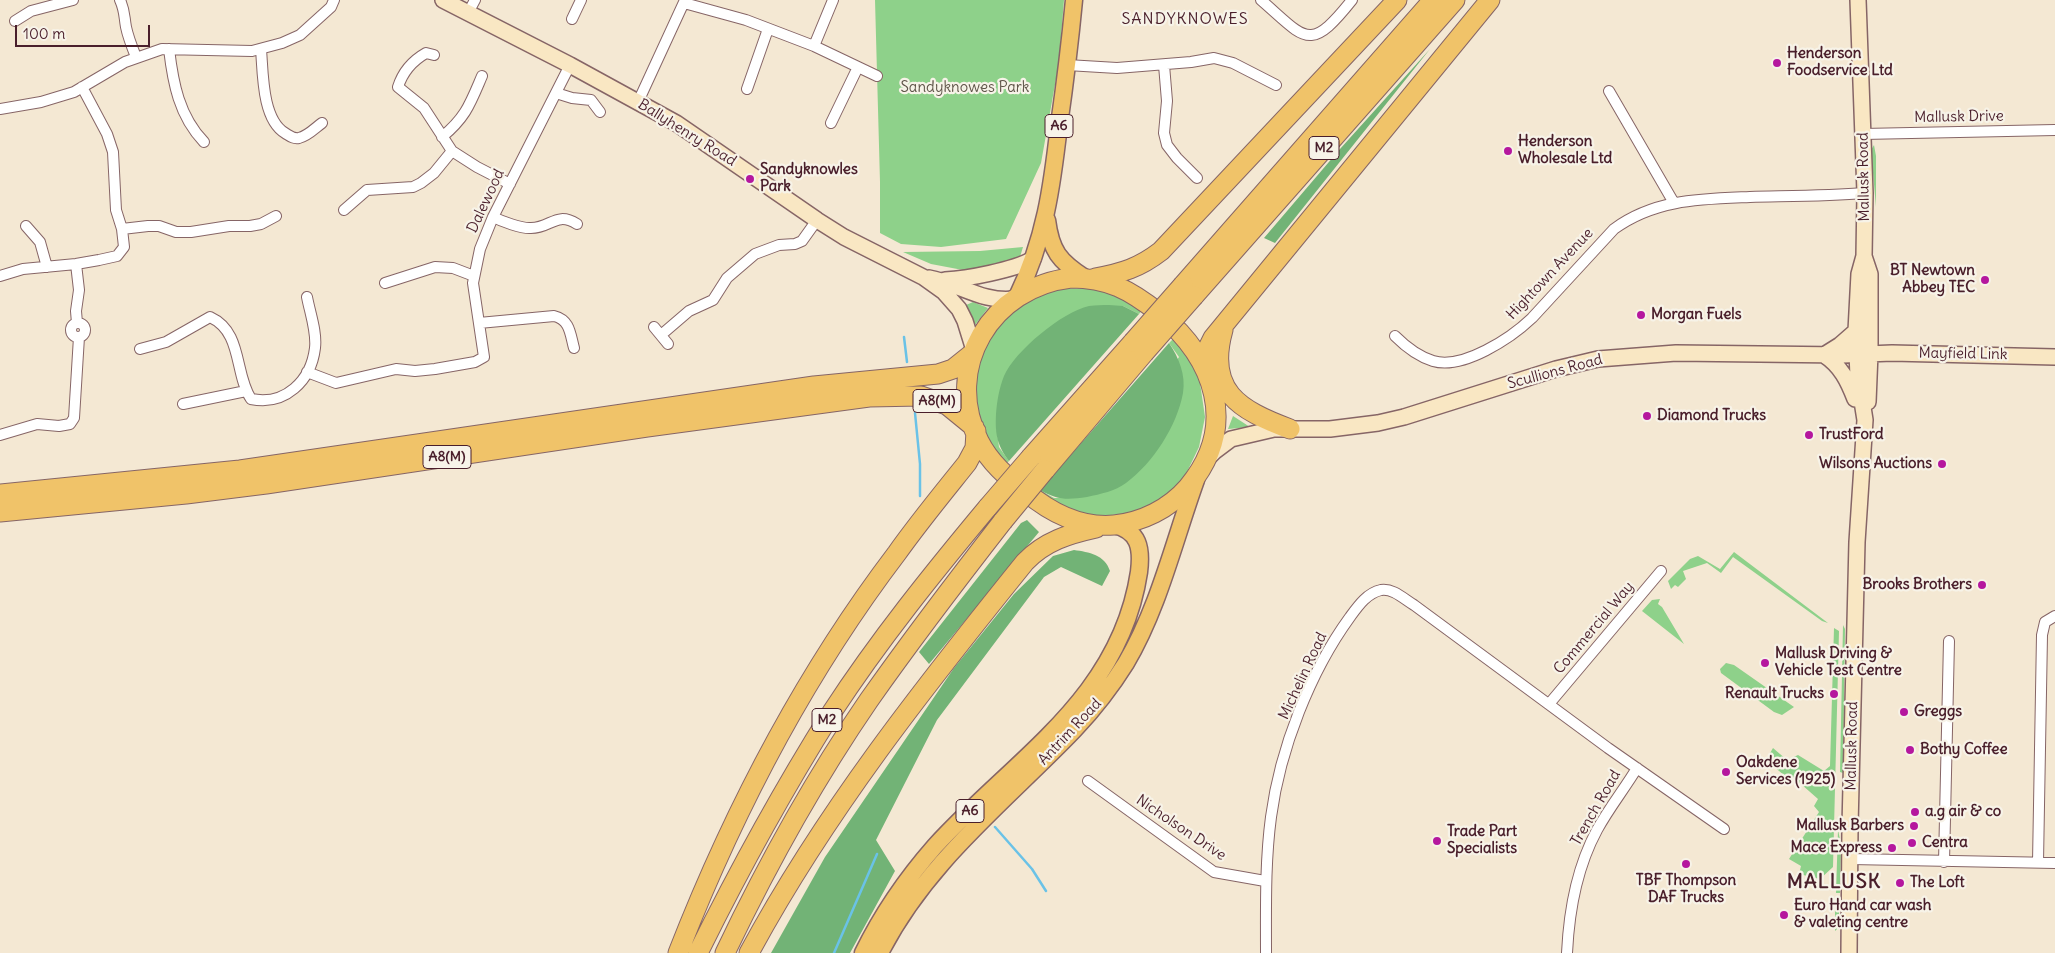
<!DOCTYPE html>
<style>
body{margin:0}
#map{position:relative;width:2055px;height:953px;overflow:hidden;background:#f4e8d3;font-family:Delius,sans-serif}
canvas{display:block}
.scale{position:absolute;left:15px;top:25px;width:135px;height:22px;box-sizing:border-box;border:2px solid #4a1f2b;border-top:0;padding-left:6px;font-size:15px;line-height:18px;white-space:nowrap;color:#4a1f2b;-webkit-text-stroke:4px #f7f3e8;paint-order:stroke}
</style>
<div id="map">
<canvas width="2055" height="953"></canvas>
<div class="scale">100 m</div>
</div>
<script>
const ctx = document.querySelector('canvas').getContext('2d');
ctx.lineJoin = 'round';
function fill(path, color) { ctx.fillStyle = color; ctx.fill(path, 'evenodd'); }
function strokePath(path, color, width, dash) { ctx.strokeStyle = color; ctx.lineWidth = width; ctx.lineCap = dash ? 'butt' : 'round'; ctx.setLineDash(dash || []); ctx.stroke(path); }
function drawText(font, color, halo, rows, align = 'center') {
  ctx.font = font + ' Delius,sans-serif'; ctx.lineWidth = 4.5; ctx.setLineDash([]); ctx.textBaseline = 'middle'; ctx.strokeStyle = halo; ctx.fillStyle = color; for (const [text, x, y, turn = 0] of rows) {
    ctx.save(); ctx.translate(x, y); ctx.rotate((+turn || 0) * Math.PI / 180); ctx.textAlign = isNaN(turn) ? turn : align; if (halo) ctx.strokeText(text, 0, 0); ctx.fillText(text, 0, 0); ctx.restore();
  }
}
const green = new Path2D(`
 M875,0H1064L1059,62L1041,163L1006,239L941,247L901,244L880,233V182Z
 M1874,145L1876,156V236V207L1871,150Z
 M1023,247L1020,257L968,271L931,264L903,252L980,251Z
 M1061,288L1096,289L1118,294L1144,308L1139,314L1123,306L996,424L999,447L1009,461L1007,463C1003,459 997,455 994,450C966,412 968,349 1003,316C1019,302 1041,295 1061,288Z
 M973,302L988,308L975,325L966,305Z
 M1175,337L1192,362L1200,383L1205,417L1199,447L1184,478L1163,499L1131,513L1102,516L1075,512L1038,492L1040,490L1054,498H1078L1179,357L1169,343Z
 M1233,416L1250,427L1228,429Z
 M1734,552L1828,623L1822,621L1733,557L1721,573L1707,563L1683,571L1686,579L1678,587L1675,585L1671,589L1668,581L1690,559L1698,556L1720,569Z
 M1660,599L1658,604L1662,607L1684,644L1642,611L1652,600Z
 M1843,625L1845,629L1843,773L1840,772Z
 M1834,628L1839,631L1833,867L1820,879L1799,874L1801,866L1789,859L1819,812L1814,806L1818,799L1793,777L1785,783V776L1766,760L1773,748L1787,760L1798,755L1824,771L1830,766Z
 M1726,663L1734,665L1794,707L1782,715L1774,712L1721,673L1720,669Z
 M1838,830L1841,844L1840,893H1836Z
 M1840,898L1838,928L1835,931V899Z`);
const forest = new Path2D(`
 M1430,49L1275,243L1264,238L1340,149Z
 M1109,305L1123,306L1139,314L1009,461C997,445 995,434 996,414C997,401 999,389 1004,376C1015,351 1062,312 1089,306C1096,305 1102,305 1109,305Z
 M1169,343C1179,358 1186,375 1183,393C1177,426 1153,463 1126,483C1115,491 1101,494 1087,497C1067,500 1057,500 1040,490Z
 M1027,520L1039,532L929,664L919,652L1021,523Z
 M1074,550C1089,552 1105,555 1110,571L1102,586L1061,567L1044,577L937,720L876,840L895,871L850,953H771L825,857L954,668L1014,594L1053,556Z`);
const stream = new Path2D(`
 M904,337L907,362
 M915,413L920,464V496
 M995,827L1032,869L1046,891
 M834,953L877,854`);
const street = new Path2D(`
 M120,0C125,11 124,16 126,27C128,37 132,47 136,57
 M1261,0C1306,39 1309,54 1352,0
 M684,3L746,20L814,46L877,76
 M468,13L475,0
 M572,19L581,0
 M15,21L31,11L73,0
 M814,46L833,0
 M169,49C173,83 179,116 204,142
 M261,49C263,73 262,119 285,133C290,136 293,139 299,138C308,136 315,128 322,123
 M434,55L426,53C412,61 403,71 398,87L424,108L452,151L477,167L510,184
 M1067,65L1117,68L1191,62L1214,58L1233,63L1276,85
 M1164,65L1167,101L1164,133L1167,145L1177,158L1197,178
 M747,89L768,29
 M1609,91L1674,203
 M556,93L572,98L591,100L600,112
 M638,102L685,0
 M0,109L41,102L74,92L125,62L162,49L252,51L282,43L300,35L331,7L334,0
 M831,123L858,67
 M1863,134L2055,130
 M442,137C466,117 470,104 482,76
 M344,210L367,190L413,187L421,183L434,173L452,151
 M493,217C501,221 522,229 531,228C551,228 556,211 577,224
 M26,226L40,242L47,267
 M122,229L148,226H159L176,232H191L229,226H250L261,224L276,216
 M76,264L79,290L76,311L77,323
 M0,276L23,269L76,264L99,260L117,256L124,247L122,229L116,210L113,152L107,134L82,87
 M385,283L435,267L453,268L474,276
 M71 330a7 7 0 1 1 14 0a7 7 0 1 1-14 0Z
 M479,323L554,316C570,320 570,333 574,348
 M654,327L668,344
 M661,335L689,311L713,300L727,278L755,254L779,245L795,244L802,241L817,220
 M1395,336C1406,347 1417,356 1433,361C1463,370 1511,338 1532,318L1614,229C1655,199 1701,199 1750,197C1788,196 1827,196 1865,193
 M140,349L166,342L210,317C243,332 234,373 251,399C285,406 311,381 315,348C317,332 310,313 307,297
 M307,372L336,383L396,369L415,371L435,369L475,362L484,357L473,283L480,249L493,217L570,65
 M183,404L246,391
 M0,435L37,424L59,426L70,424L74,418L79,337
 M1549,704L1661,571
 M1088,781L1214,872L1265,881
 M1851,859L2055,863
 M1944,862L1949,641
 M2038,862L2042,635L2045,622L2055,616
 M1266,953C1266,907 1265,862 1271,817C1280,749 1310,672 1350,617C1358,606 1367,593 1381,590C1393,588 1404,599 1414,605L1608,748L1724,829
 M1567,953C1569,911 1577,867 1597,830C1609,808 1625,788 1637,768`);
const secondary = new Path2D(`
 M443,0L570,65L676,123L817,220L844,237L923,277L944,292L959,309L965,321L974,350
 M1858,0L1865,193L1864,256L1870,274V353L1868,402
 M929,278C958,283 983,303 1014,299
 M945,280C967,279 1014,270 1033,259
 M1824,355C1841,366 1848,381 1855,399
 M1824,355L1840,345L1856,331
 M1207,459L1215,451L1231,439L1274,429H1330L1378,423L1404,417L1556,369L1598,359L1676,353L1843,355L1892,353L2055,357
 M1849,953L1850,826L1857,542L1865,420L1858,376L1856,331L1859,274L1864,256`);
const primary = new Path2D(`
 M1047,220C1051,251 1059,261 1085,278
 M1017,297C1045,239 1052,187 1059,125C1065,83 1070,42 1074,0
 M863,953C882,914 906,879 935,846C1015,758 1120,699 1139,572C1142,548 1139,531 1114,525
 M880,953C926,862 1005,802 1074,730C1093,710 1111,687 1126,663C1159,607 1174,541 1196,480`);
const highway = new Path2D(`
 M1071,278C1108,278 1130,290 1159,313C1215,359 1239,426 1188,487C1169,509 1142,522 1114,525C1080,528 1051,513 1026,492C1007,477 990,463 979,441C942,367 992,287 1071,278Z
 M1095,278C1122,273 1139,268 1161,251L1397,0
 M1183,285L1433,0
 M1194,296L1455,0
 M1223,330C1206,391 1239,410 1290,429
 M1207,370L1206,352L1213,338L1490,0
 M1031,457L1133,342
 M1045,470L1144,353
 M0,494L240,470L814,386L938,374L953,369L973,353
 M0,512L186,494L266,484L647,427L869,397L921,396L947,405L974,427
 M678,953C733,812 805,674 897,553C919,522 943,493 967,463L975,448L976,431
 M698,953C739,870 783,790 832,712C879,640 933,573 988,507
 M725,953C767,865 814,780 869,700C912,639 957,580 1003,521
 M749,953C825,812 925,686 1025,562C1045,541 1069,534 1096,528`);
const highwayBridge = new Path2D(`
 M1133,342L1183,285
 M1144,353L1194,296
 M988,507L1031,457
 M1003,521L1045,470`);
const markers = [
 [1777,63,5,"#b5179e"],
 [1508,151,5,"#b5179e"],
 [750,179,5,"#b5179e"],
 [1985,280,5,"#b5179e"],
 [1641,315,5,"#b5179e"],
 [1647,416,5,"#b5179e"],
 [1809,435,5,"#b5179e"],
 [1942,464,5,"#b5179e"],
 [1982,585,5,"#b5179e"],
 [1765,663,5,"#b5179e"],
 [1834,694,5,"#b5179e"],
 [1904,712,5,"#b5179e"],
 [1910,750,5,"#b5179e"],
 [1726,772,5,"#b5179e"],
 [1915,812,5,"#b5179e"],
 [1914,826,5,"#b5179e"],
 [1437,841,5,"#b5179e"],
 [1912,843,5,"#b5179e"],
 [1892,848,5,"#b5179e"],
 [1686,864,5,"#b5179e"],
 [1900,883,5,"#b5179e"],
 [1784,915,5,"#b5179e"]
];
const shields = [
 [1059,126,28],
 [1324,148,30],
 [937,401,48],
 [447,457,48],
 [827,720,30],
 [970,811,28]
];
const shieldNames = [
 ["A6",1059,126],
 ["M2",1324,148],
 ["A8(M)",937,401],
 ["A8(M)",447,457],
 ["M2",827,720],
 ["A6",970,811]
];
const poiNames = [
 ["Henderson",1787,54],
 ["Foodservice Ltd",1787,71],
 ["Henderson",1518,142],
 ["Wholesale Ltd",1518,159],
 ["Sandyknowles",760,170],
 ["Park",760,187],
 ["BT Newtown",1975,271,"right"],
 ["Abbey TEC",1975,288,"right"],
 ["Morgan Fuels",1651,315],
 ["Diamond Trucks",1657,416],
 ["TrustFord",1819,435],
 ["Wilsons Auctions",1932,464,"right"],
 ["Brooks Brothers",1972,585,"right"],
 ["Mallusk Driving &",1775,654],
 ["Vehicle Test Centre",1775,671],
 ["Renault Trucks",1824,694,"right"],
 ["Greggs",1914,712],
 ["Bothy Coffee",1920,750],
 ["Oakdene",1736,763],
 ["Services (1925)",1736,780],
 ["a.g air & co",1925,812],
 ["Mallusk Barbers",1904,826,"right"],
 ["Trade Part",1447,832],
 ["Specialists",1447,849],
 ["Centra",1922,843],
 ["Mace Express",1882,848,"right"],
 ["TBF Thompson",1686,881,"center"],
 ["DAF Trucks",1686,898,"center"],
 ["The Loft",1910,883],
 ["Euro Hand car wash",1794,906],
 ["& valeting centre",1794,923]
];
const parkNames = [
 ["Sandyknowes Park",965,88]
];
const streetNames = [
 ["Mallusk Drive",1959,117,-1],
 ["Ballyhenry Road",687,133,32],
 ["Mallusk Road",1864,177,-91],
 ["Dalewood",486,201,-65],
 ["Hightown Avenue",1550,274,-47],
 ["Mayfield Link",1963,354,1],
 ["Scullions Road",1555,372,-15],
 ["Commercial Way",1594,628,-50],
 ["Michelin Road",1303,676,-65],
 ["Antrim Road",1070,732,-47],
 ["Mallusk Road",1852,746,-89],
 ["Trench Road",1596,808,-60],
 ["Nicholson Drive",1181,828,34]
];
const neighbourhoodNames = [
 ["SANDYKNOWES",1185,19]
];
const districtNames = [
 ["MALLUSK",1834,882]
];
fill(green, '#8ed18a');
fill(forest, '#72b376');
strokePath(stream, '#6ac2e7', 2.5);
strokePath(street, '#866566', 12);
strokePath(secondary, '#866566', 18);
strokePath(primary, '#866566', 19);
strokePath(highway, '#866566', 21);
strokePath(street, '#fff', 10);
strokePath(secondary, '#f9e7c3', 15);
strokePath(primary, '#f0c369', 16);
strokePath(highway, '#f0c369', 19);
strokePath(highwayBridge, '#866566', 21, []);
strokePath(highwayBridge, '#f0c369', 19);
for (const [x, y, r, color] of markers) { const dot = new Path2D(); dot.arc(x, y, r, 0, 2 * Math.PI); ctx.fillStyle = color; ctx.fill(dot); strokePath(dot, '#f7f3e8', 2); }
for (const [x, y, w] of shields) { const box = new Path2D(); box.roundRect(x - w / 2, y - 11.5, w, 23, 4); ctx.fillStyle = '#f7f3e8'; ctx.fill(box); strokePath(box, '#4a1f2b', 1); }
drawText('bold 14px', '#4a1f2b', null, shieldNames);
drawText('bold 15px', '#4a1f2b', '#f7f3e8', poiNames, 'left');
drawText('15px', '#5e5448', '#f7f3e8', parkNames);
drawText('15px', '#4a1f2b', '#f7f3e8', streetNames);
ctx.letterSpacing = '1px';
drawText('16px', '#4a1f2b', '#f7f3e8', neighbourhoodNames);
ctx.letterSpacing = '0px';
ctx.letterSpacing = '1px';
drawText('bold 20px', '#4a1f2b', '#f7f3e8', districtNames);
ctx.letterSpacing = '0px';
</script>
